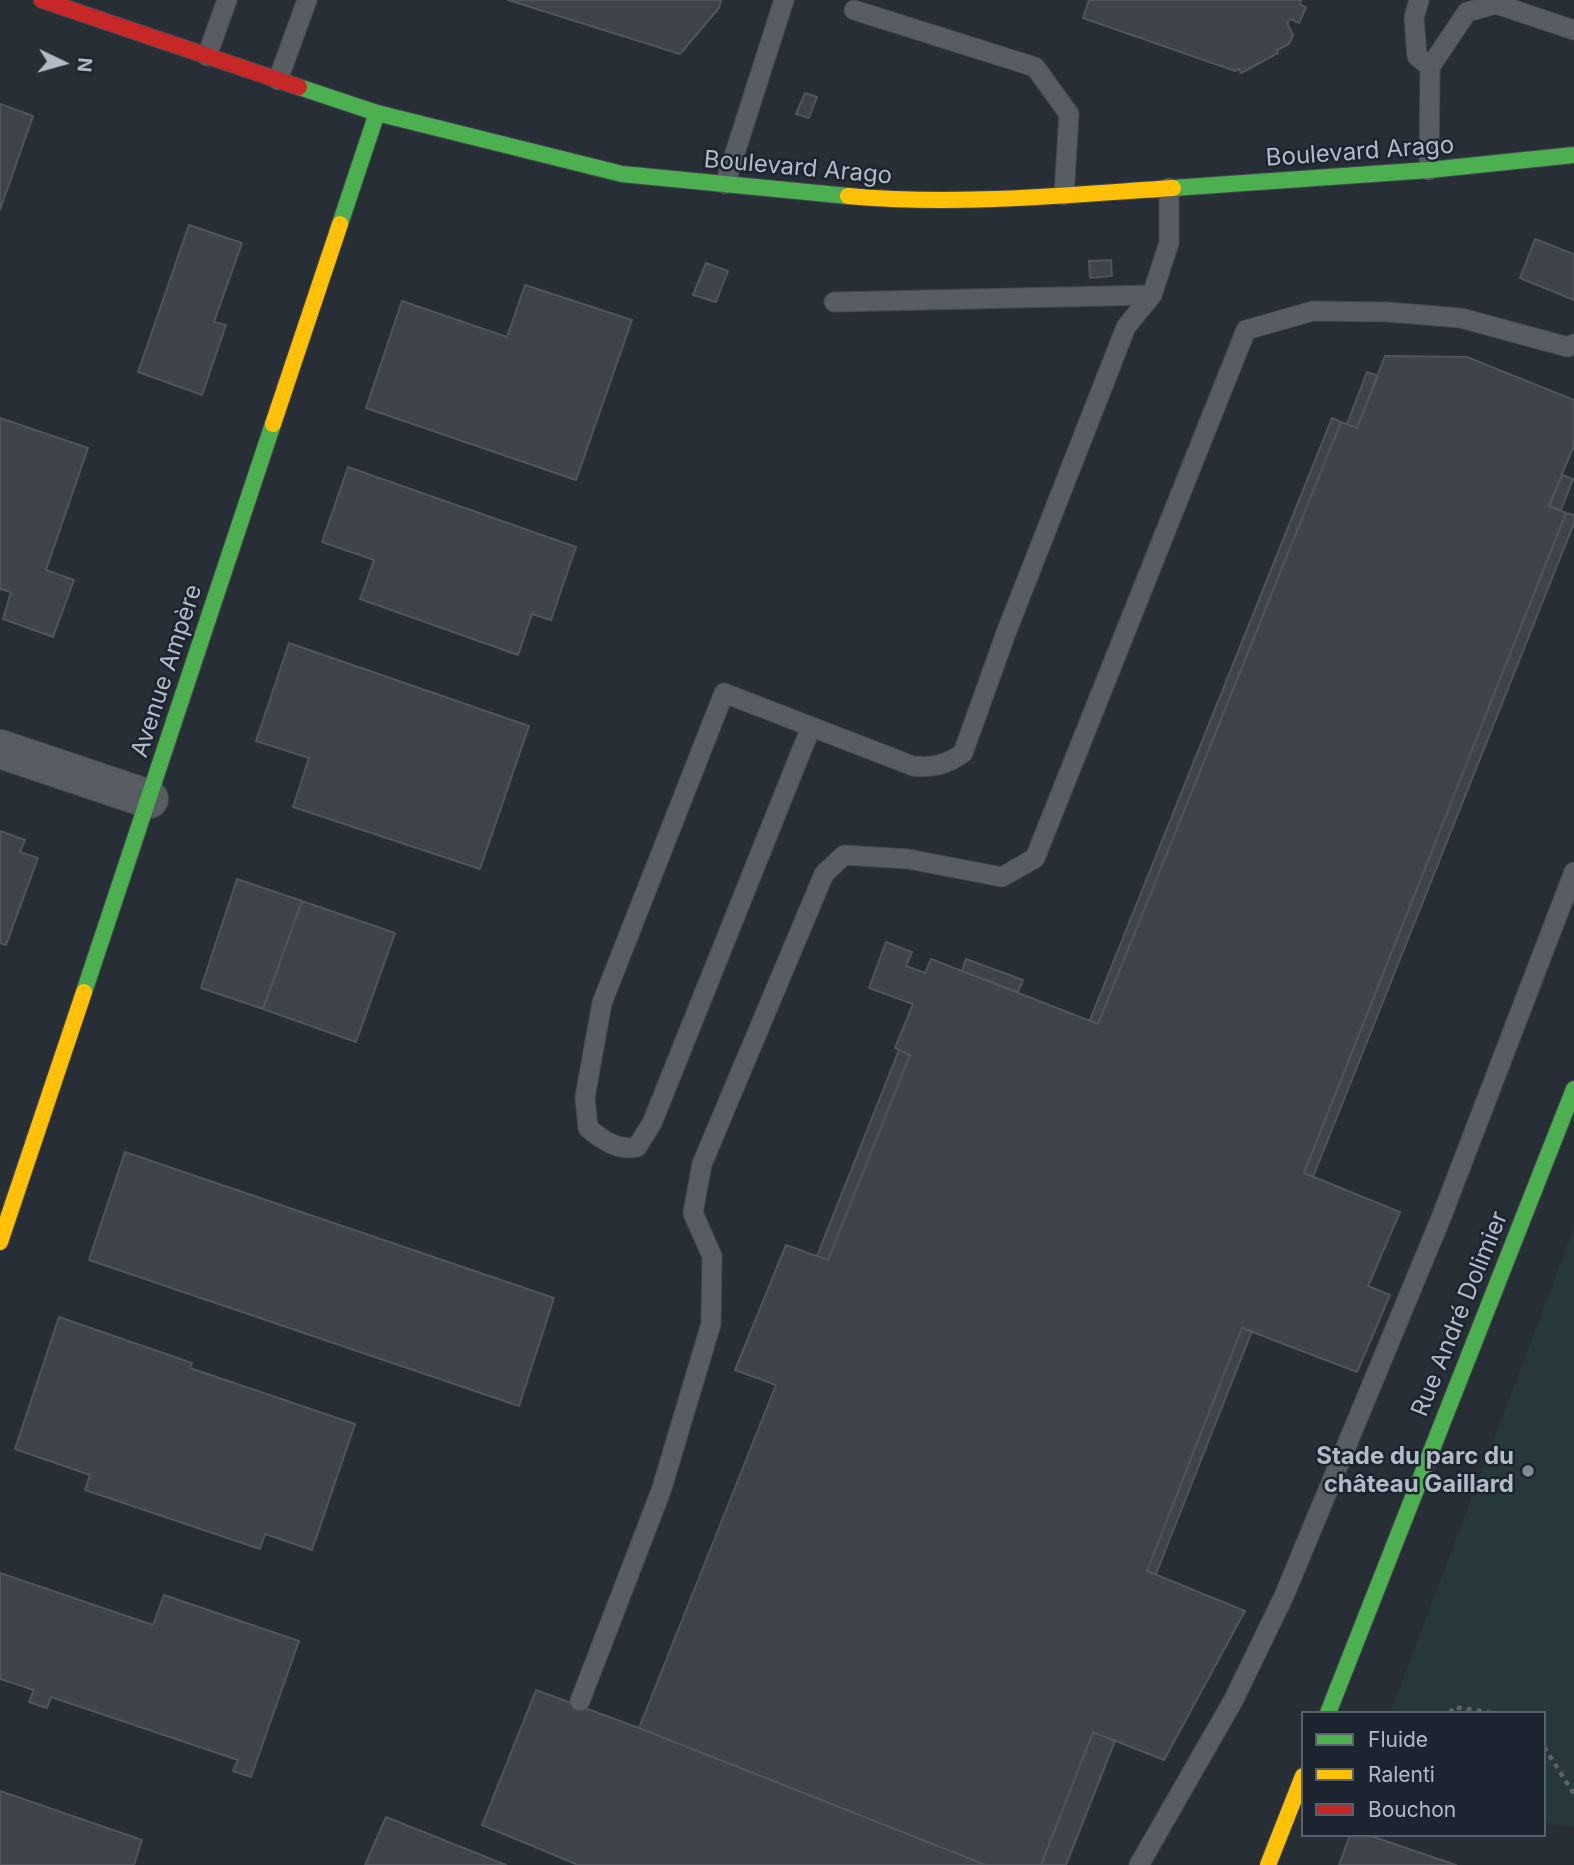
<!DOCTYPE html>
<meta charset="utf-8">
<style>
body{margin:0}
#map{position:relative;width:1574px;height:1865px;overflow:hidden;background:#282e35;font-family:Inter,sans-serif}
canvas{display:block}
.legend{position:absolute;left:1301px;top:1711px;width:245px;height:126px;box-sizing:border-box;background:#1c242f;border:2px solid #58606b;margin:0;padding:9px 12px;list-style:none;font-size:21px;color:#b2bac6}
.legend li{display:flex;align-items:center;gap:14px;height:35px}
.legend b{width:35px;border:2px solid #58606b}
.north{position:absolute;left:28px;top:28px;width:70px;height:70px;-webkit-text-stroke:5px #1c242f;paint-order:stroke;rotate:95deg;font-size:19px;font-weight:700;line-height:28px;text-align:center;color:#b2bac6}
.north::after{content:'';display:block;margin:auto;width:24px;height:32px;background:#b2bac6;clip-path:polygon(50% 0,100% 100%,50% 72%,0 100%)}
</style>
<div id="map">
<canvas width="1574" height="1865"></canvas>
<ul class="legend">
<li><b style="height:9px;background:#4caf50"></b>Fluide</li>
<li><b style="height:9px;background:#ffc107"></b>Ralenti</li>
<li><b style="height:9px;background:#c62828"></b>Bouchon</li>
</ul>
<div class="north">N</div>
</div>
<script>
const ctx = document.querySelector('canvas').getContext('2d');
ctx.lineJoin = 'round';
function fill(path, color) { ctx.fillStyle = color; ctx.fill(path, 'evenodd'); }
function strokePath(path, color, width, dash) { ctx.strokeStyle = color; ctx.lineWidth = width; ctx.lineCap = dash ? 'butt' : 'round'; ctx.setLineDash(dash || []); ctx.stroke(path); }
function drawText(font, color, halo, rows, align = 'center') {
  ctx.font = font + ' Inter,sans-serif'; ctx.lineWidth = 5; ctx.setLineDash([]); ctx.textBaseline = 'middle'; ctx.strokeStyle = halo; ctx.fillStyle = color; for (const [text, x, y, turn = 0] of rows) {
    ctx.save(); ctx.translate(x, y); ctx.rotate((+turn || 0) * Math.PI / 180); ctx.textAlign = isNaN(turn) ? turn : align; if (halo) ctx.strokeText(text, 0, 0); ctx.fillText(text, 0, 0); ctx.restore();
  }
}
const green = new Path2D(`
 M1574,1228V1827L1544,1823V1713H1390Z`);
const building = new Path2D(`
 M508,0H721L719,8L680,54Z
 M1089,0H1301L1300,5L1306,7L1299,23L1291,19L1287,23L1293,35L1289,44L1277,50L1278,53L1241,73L1239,69L1235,71L1083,18Z
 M805,93L817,97L809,118L796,114Z
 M0,104L33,116L0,210Z
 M189,225L242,243L214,322L226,325L202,395L138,372Z
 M1535,239L1574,254V300L1520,278Z
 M1111,260L1112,276L1090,278L1089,261Z
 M706,263L728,271L716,302L693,295Z
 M525,285L632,320L576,480L366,408L402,301L507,337Z
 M1385,356L1467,357L1574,400V445L1549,506L1566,513L1304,1173L1400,1212L1368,1286L1390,1295L1357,1372L1242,1328L1147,1571L1245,1611L1164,1760L1093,1732L1041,1865H986L639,1728L776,1385L735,1370L786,1245L828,1260L910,1055L895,1048L913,1004L869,988L886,942L912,952L906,966L925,973L931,959L1098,1024L1341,422L1357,428Z
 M1367,372L1378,376L1357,428L1347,424Z
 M0,418L88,448L46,570L74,580L53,637L3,619L11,592L0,589Z
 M1332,418L1341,422L1098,1024L1090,1020Z
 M348,467L576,547L551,620L532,614L518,655L360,599L374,560L322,542Z
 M1562,475L1573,479L1561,510L1549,506Z
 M1566,513L1574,515V523L1313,1177L1304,1173Z
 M289,643L529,726L480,869L293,807L309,758L256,741Z
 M0,831L25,840L20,852L38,858L6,945L0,943Z
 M237,879L302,901L263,1009L201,988Z
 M302,901L395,933L356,1042L263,1009Z
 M966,959L1023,980L1018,992L962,971Z
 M899,1050L910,1055L828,1260L817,1256Z
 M125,1152L554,1298L519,1406L89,1260Z
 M59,1317L192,1363L190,1368L355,1424L312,1550L265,1534L260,1549L85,1490L90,1475L15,1449Z
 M1242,1328L1252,1331L1156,1574L1147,1571Z
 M0,1573L153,1625L164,1595L299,1641L251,1777L233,1771L238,1760L51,1697L47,1708L29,1702L34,1690L0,1679Z
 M536,1690L639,1728L986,1865H578L482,1825Z
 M1093,1732L1115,1741L1066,1865H1041Z
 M0,1791L142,1840L134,1865H0Z
 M386,1817L506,1865H365Z
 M1350,1835H1368L1456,1865H1339Z`);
const path = new Path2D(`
 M1450,1713L1454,1707L1494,1713
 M1544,1747L1574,1794`);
const lane = new Path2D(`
 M1419,0L1414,18L1417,56L1430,67
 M854,10L1035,67L1069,114L1064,195
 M207,56L227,0
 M278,80L307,0
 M1429,170L1430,67L1467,12L1496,4L1574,30
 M725,184L784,0
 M834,302L1152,295
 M811,727L652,1123L637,1147C618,1151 602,1140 588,1128L585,1097L602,1003L724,693L913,766C933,768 946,765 963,753L1006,633L1126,327L1152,295L1169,243V188
 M580,1701L661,1491L711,1324L712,1256L693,1213L702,1164L824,874L844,855L908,859L1002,877L1035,858L1246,330L1313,311L1387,312L1461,318L1568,347L1574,344
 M1139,1865L1233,1701L1284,1596L1441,1218L1574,872`);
const street = new Path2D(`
 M0,749L149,799`);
const fast = new Path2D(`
 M299,87L377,113L622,174L848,196
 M1173,188L1429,170L1574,155
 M340,224L377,113
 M84,992L273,424
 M1328,1713L1574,1089`);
const slow = new Path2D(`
 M848,196C955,206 1066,195 1173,188
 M273,424L340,224
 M0,1242L84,992
 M1268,1865L1303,1776`);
const jam = new Path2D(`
 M42,0L299,87`);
const markers = [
 [1528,1471,7,"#828993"]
];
const streetNames = [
 ["Boulevard Arago",1360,152,-4],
 ["Boulevard Arago",798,168,5],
 ["Avenue Ampère",167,671,-72],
 ["Rue André Dolimier",1460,1314,-68]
];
const poiNames = [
 ["Stade du parc du",1514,1457],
 ["château Gaillard",1514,1485]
];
fill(green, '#26383b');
fill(building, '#3f444a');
strokePath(building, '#50555d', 2);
strokePath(lane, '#464a50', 21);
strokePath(street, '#464a50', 40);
strokePath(fast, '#464a50', 18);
strokePath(slow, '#464a50', 18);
strokePath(jam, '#464a50', 18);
strokePath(path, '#5b6167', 4.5, [5, 5]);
strokePath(lane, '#585c63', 19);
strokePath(street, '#585c63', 38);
strokePath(fast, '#4caf50', 16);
strokePath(slow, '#ffc107', 16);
strokePath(jam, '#c62828', 16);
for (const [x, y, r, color] of markers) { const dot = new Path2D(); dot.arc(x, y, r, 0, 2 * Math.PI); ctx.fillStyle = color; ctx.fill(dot); strokePath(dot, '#1c242f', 2.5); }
drawText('24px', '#b2bac6', '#1c242f', streetNames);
drawText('bold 24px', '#b2bac6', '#1c242f', poiNames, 'right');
</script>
